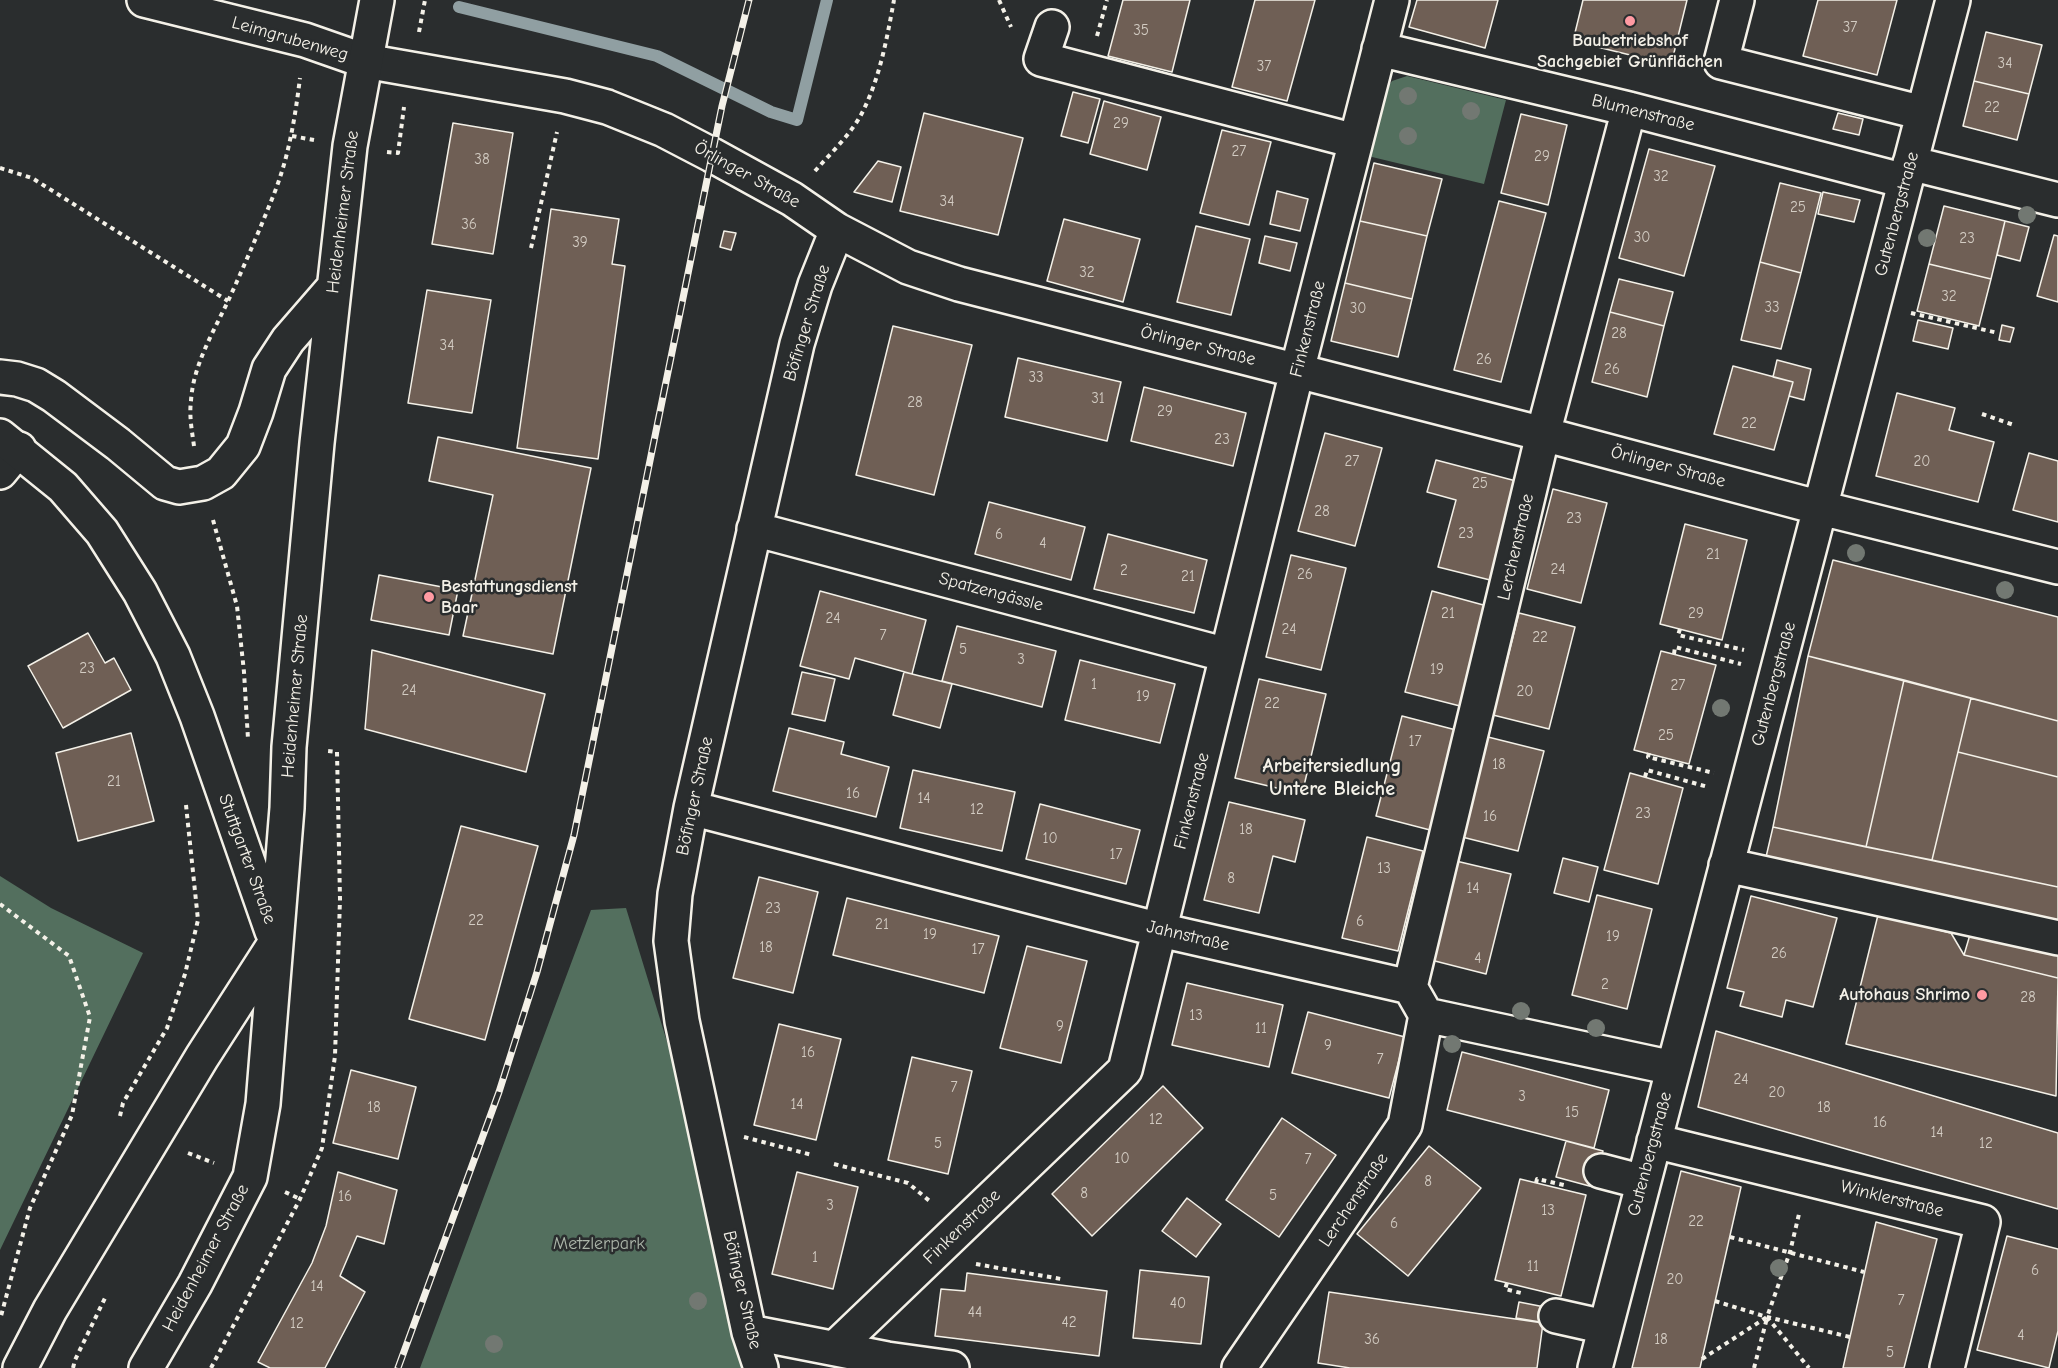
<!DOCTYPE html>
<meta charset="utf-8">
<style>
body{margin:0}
canvas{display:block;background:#2a2d2e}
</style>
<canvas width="2058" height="1368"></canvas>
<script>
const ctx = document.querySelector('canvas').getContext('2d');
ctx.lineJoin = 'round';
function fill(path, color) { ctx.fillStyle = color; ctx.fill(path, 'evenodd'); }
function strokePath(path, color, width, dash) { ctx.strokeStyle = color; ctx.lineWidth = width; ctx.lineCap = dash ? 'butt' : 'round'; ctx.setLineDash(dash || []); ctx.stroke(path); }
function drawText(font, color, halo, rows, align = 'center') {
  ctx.font = font + ' "Comic Neue",sans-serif'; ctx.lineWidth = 5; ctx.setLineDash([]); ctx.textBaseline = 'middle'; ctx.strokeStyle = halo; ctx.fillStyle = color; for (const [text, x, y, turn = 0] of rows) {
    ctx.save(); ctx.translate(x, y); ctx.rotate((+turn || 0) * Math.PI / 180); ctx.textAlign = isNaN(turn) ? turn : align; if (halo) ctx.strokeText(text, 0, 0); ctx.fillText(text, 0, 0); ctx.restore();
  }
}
const green = new Path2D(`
 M1407,76L1506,100L1484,184L1368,156L1383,93L1392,81Z
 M0,876L51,908L143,953L0,1250Z
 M626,908L767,1368H420L591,910Z`);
const stream = new Path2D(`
 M459,7L657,56L771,112L797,120L827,0`);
const building = new Path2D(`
 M1123,0H1190L1172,72L1108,56Z
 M1255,0H1315L1287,101L1232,87Z
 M1417,0H1498L1485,48L1409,27Z
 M1583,0H1687L1671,65L1573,41Z
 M1818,0H1897L1877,75L1803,56Z
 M1986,32L2042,45L2029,94L1974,81Z
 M1974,81L2029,94L2017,140L1963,126Z
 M1073,92L1100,99L1088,143L1061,136Z
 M1104,101L1161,117L1147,170L1090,154Z
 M924,113L1023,138L998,235L900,211Z
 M1838,113L1863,119L1859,135L1833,129Z
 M1521,114L1567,125L1548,205L1501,193Z
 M453,123L513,133L493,254L432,244Z
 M1222,130L1271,142L1249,225L1200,213Z
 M1649,149L1715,166L1684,276L1619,258Z
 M878,161L901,167L892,202L854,192Z
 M1374,163L1442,179L1427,236L1360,221Z
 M1780,183L1821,193L1801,273L1760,262Z
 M1277,191L1308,199L1300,231L1270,224Z
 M1823,192L1860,200L1854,222L1818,214Z
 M1499,201L1546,213L1501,382L1454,370Z
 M1944,206L2005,221L1991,279L1929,264Z
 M551,209L619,219L612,264L625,266L598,459L517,448Z
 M1064,219L1140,239L1123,302L1047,281Z
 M1360,221L1427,236L1412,299L1345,283Z
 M2005,221L2029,227L2020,261L1997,255Z
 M1196,226L1250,239L1231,315L1177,302Z
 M724,231L736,233L731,250L720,247Z
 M2054,235L2058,236V302L2037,296Z
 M1265,236L1297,243L1290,271L1259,263Z
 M1760,262L1801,273L1781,349L1741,340Z
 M1929,264L1991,279L1979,326L1917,311Z
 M1619,279L1673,292L1664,326L1610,312Z
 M1345,283L1412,299L1398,357L1331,341Z
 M427,290L491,300L472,413L408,403Z
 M1610,312L1664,326L1647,397L1592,382Z
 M1918,320L1953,328L1948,349L1913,341Z
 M2002,325L2014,328L2010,342L1999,340Z
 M893,326L972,345L934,495L856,475Z
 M1018,358L1121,382L1107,441L1005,417Z
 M1777,360L1811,369L1804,400L1789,396L1793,382L1773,377Z
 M1733,366L1793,382L1774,450L1714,434Z
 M1144,387L1246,413L1233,466L1131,441Z
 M1897,393L1955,408L1949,430L1994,442L1978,502L1876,476Z
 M1325,433L1382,448L1355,546L1298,531Z
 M438,437L591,468L553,654L463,636L493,495L429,481Z
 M2029,453L2058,461V522L2013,510Z
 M1436,460L1516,481L1490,580L1438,567L1456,500L1427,492Z
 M1553,489L1607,503L1581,603L1527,589Z
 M989,502L1085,527L1071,580L975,554Z
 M1685,524L1747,540L1722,640L1660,624Z
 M1108,534L1207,560L1194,613L1094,589Z
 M1291,555L1346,568L1321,670L1266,657Z
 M1833,560L2058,617V721L1808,656Z
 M379,575L458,590L449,635L371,620Z
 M820,591L926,620L912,674L855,658L849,679L800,666Z
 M1432,591L1487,606L1460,706L1405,692Z
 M1519,613L1575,627L1549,729L1493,715Z
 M957,626L1056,651L1042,707L942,681Z
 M88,633L105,663L114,658L131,690L63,728L28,666Z
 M372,650L545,694L526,772L365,729Z
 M1661,651L1716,665L1689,764L1634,750Z
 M1808,656L1904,680L1866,847L1773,827Z
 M1080,660L1175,684L1160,743L1065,720Z
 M802,672L835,679L825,721L792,714Z
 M904,672L952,684L940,728L893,715Z
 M1259,679L1326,694L1302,794L1235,778Z
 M1904,680L1971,698L1932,860L1866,847Z
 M1971,698L2058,721V777L1958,752Z
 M1402,716L1456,730L1430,830L1376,816Z
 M789,728L844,742L841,754L889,767L876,817L773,791Z
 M131,733L154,821L78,841L56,753Z
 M1488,737L1544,751L1518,851L1462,837Z
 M1958,752L2058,777V887L1932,860Z
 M913,770L1015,792L1002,851L900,828Z
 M1630,773L1683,788L1658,884L1604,870Z
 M1229,802L1305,820L1295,862L1273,856L1259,913L1204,900Z
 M1040,804L1140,830L1126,884L1026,859Z
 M461,826L538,846L485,1040L409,1019Z
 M1773,827L2058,887V931L1766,857Z
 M1367,837L1423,851L1398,951L1342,938Z
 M1563,858L1598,867L1589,902L1554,893Z
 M1456,861L1511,874L1486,974L1431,960Z
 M759,877L818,892L793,993L733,978Z
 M1597,895L1652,909L1627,1009L1572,995Z
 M1751,896L1837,918L1813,1007L1786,1000L1782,1017L1740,1006L1744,992L1727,988Z
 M847,898L999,936L984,993L833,955Z
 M1878,915L1951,933L1964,955L2058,978L2056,1096L1846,1044Z
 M1974,921L2058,942V978L1964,955Z
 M1027,946L1087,961L1061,1063L1000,1048Z
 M1187,983L1283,1005L1269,1067L1172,1045Z
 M1308,1012L1405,1037L1389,1098L1292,1073Z
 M779,1024L841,1039L816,1140L754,1125Z
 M1716,1031L2058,1133V1209L1698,1107Z
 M1462,1052L1609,1090L1594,1148L1447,1110Z
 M912,1057L972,1071L948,1174L888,1160Z
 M351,1070L416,1087L398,1159L333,1143Z
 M1163,1086L1203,1128L1092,1236L1052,1194Z
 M1282,1118L1336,1155L1279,1237L1226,1200Z
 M1566,1141L1603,1151L1593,1187L1556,1177Z
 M1429,1146L1481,1188L1408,1276L1357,1234Z
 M1681,1171L1741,1187L1700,1368H1632Z
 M338,1172L397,1190L384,1244L357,1236L340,1276L365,1292L325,1368H270L258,1362L312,1263L326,1226Z
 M797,1172L858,1187L833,1289L772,1274Z
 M1520,1179L1586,1195L1561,1296L1495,1280Z
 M1187,1198L1221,1224L1196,1257L1162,1231Z
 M1876,1222L1937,1239L1904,1368H1843Z
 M2007,1236L2058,1249V1331L2049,1368L1977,1350Z
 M1140,1270L1209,1277L1201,1344L1133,1338Z
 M967,1273L1107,1291L1099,1356L935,1336L941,1289L965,1291Z
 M1329,1292L1543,1323L1537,1368H1350L1318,1363Z
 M1519,1302L1555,1309L1552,1324L1516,1318Z`);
const path = new Path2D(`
 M999,0L1011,27
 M419,32L425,0
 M1097,36L1107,0
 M292,136L314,140
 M387,152L398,153L404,107
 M0,168L32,178L228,301
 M815,171C831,153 851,134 862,113C880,78 887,38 894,0
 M531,248L557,132
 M1911,313L1998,333
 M1982,414L2014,425
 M194,446C192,431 189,416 191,401C193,365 214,331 229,299C245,264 260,229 274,194C289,156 295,118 300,78
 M213,520L237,606L244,672L248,739
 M1680,629L1678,635L1744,650
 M1674,654L1675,647L1741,664
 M1649,753L1648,757L1714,773
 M1645,777L1647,770L1708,787
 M0,904L69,956L90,1017L72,1115L30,1208L1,1316
 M120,1116L123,1103L167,1028L185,974L198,920L186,805
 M744,1137L812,1155
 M188,1153L214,1163
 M834,1164L908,1183L932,1203
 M1536,1183L1537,1179L1568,1186
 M285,1192L300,1199
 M1730,1237L1864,1272
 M976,1264L1061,1279
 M1507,1283L1505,1289L1525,1294
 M1715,1301L1767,1317L1850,1337
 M1767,1317L1809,1368
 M1702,1359L1767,1317L1790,1252L1799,1214
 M73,1368L75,1360L105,1298
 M211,1368L300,1199L322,1148L335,1056L340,899L337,752L327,751
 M1754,1368L1767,1318`);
const minor = new Path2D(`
 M144,0L305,40L365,61L565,96L607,107L664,130L712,155L792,199L837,230L908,267L959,284L1543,434L1821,508L2058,567
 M1737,0L1721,62L1923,113
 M1052,27L1041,59L1355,141
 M1379,49L1629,109L1905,181
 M1910,163L2058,200
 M0,472L19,449
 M754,529L1227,655
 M691,808L1160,930L1410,987L1426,1015L1673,1068
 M1726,865L2058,938
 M1410,987L1543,434L1629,109
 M1654,1141L1983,1222L1947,1368
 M1601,1171L1643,1182
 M1556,1316L1605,1327
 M749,1332L887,1359L952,1368
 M835,1348L1125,1070L1297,371L1392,0
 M761,1368L749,1332L682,1021L671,941L675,894L691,808L797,344L815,285L837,230
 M1239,1368L1405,1125L1426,1015
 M1595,1368L1953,0`);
const major = new Path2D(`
 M0,377L17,379L36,385L54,396L118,444L165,483L179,487L203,483L221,473L243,446L256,412L269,369L288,340L334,287
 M0,436L63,487L102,532L140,592L173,656L197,716L272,931
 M20,1368L50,1310L202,1057L274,945
 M146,1368L195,1284L250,1177L263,1104L287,808L289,747L317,443L350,146L377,0`);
const rail = new Path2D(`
 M398,1368L499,1092L537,972L574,835L722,106L749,0`);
const trees = [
 [1408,96],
 [1471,111],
 [1408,136],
 [2027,215],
 [1927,238],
 [1856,553],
 [2005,590],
 [1721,708],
 [1521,1011],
 [1596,1028],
 [1452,1044],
 [1779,1268],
 [698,1301],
 [494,1344]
];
const markers = [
 [1630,21,6,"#ff9aa2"],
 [429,597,6,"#ff9aa2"],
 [1982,995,6,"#ff9aa2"]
];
const numberNames = [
 ["37",1850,28],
 ["35",1141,31],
 ["34",2005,64],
 ["37",1264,67],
 ["22",1992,108],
 ["29",1121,124],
 ["27",1239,152],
 ["29",1542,157],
 ["38",482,160],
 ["32",1661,177],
 ["34",947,202],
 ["25",1798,208],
 ["36",469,225],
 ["30",1642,238],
 ["23",1967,239],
 ["39",580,243],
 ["32",1087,273],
 ["32",1949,297],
 ["33",1772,308],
 ["30",1358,309],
 ["28",1619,334],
 ["34",447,346],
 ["26",1484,360],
 ["26",1612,370],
 ["33",1036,378],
 ["31",1098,399],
 ["28",915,403],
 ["29",1165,412],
 ["22",1749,424],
 ["23",1222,440],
 ["27",1352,462],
 ["20",1922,462],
 ["25",1480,484],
 ["28",1322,512],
 ["23",1574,519],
 ["23",1466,534],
 ["6",999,535],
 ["4",1043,544],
 ["21",1713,555],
 ["24",1558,570],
 ["2",1124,571],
 ["26",1305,575],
 ["21",1188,577],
 ["21",1448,614],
 ["29",1696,614],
 ["24",833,619],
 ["24",1289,630],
 ["7",883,636],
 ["22",1540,638],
 ["5",963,650],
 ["3",1021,660],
 ["23",87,669],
 ["19",1437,670],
 ["1",1094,685],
 ["27",1678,686],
 ["24",409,691],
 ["20",1525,692],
 ["19",1143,697],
 ["22",1272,704],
 ["25",1666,736],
 ["17",1415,742],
 ["18",1499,765],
 ["21",114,782],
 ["16",853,794],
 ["14",924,799],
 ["12",977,810],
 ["23",1643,814],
 ["16",1490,817],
 ["18",1246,830],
 ["10",1050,839],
 ["17",1116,855],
 ["13",1384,869],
 ["8",1231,879],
 ["14",1473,889],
 ["23",773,909],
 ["22",476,921],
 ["6",1360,922],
 ["21",882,925],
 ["19",930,935],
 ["19",1613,937],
 ["18",766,948],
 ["17",978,950],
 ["26",1779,954],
 ["4",1478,959],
 ["2",1605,985],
 ["28",2028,998],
 ["13",1196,1016],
 ["9",1060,1027],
 ["11",1261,1029],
 ["9",1328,1046],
 ["16",808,1053],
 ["7",1380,1060],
 ["24",1741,1080],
 ["7",954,1088],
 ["20",1777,1093],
 ["3",1522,1097],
 ["14",797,1105],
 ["18",374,1108],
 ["18",1824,1108],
 ["15",1572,1113],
 ["12",1156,1120],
 ["16",1880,1123],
 ["14",1937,1133],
 ["5",938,1144],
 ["12",1986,1144],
 ["10",1122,1159],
 ["7",1308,1160],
 ["8",1428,1182],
 ["8",1084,1194],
 ["5",1273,1196],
 ["16",345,1197],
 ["3",830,1206],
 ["13",1548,1211],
 ["22",1696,1222],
 ["6",1394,1224],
 ["1",815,1258],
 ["11",1533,1267],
 ["6",2035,1271],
 ["20",1675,1280],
 ["14",317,1287],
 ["7",1901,1301],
 ["40",1178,1304],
 ["44",975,1313],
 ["42",1069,1323],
 ["12",297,1324],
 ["4",2021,1336],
 ["36",1372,1340],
 ["18",1661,1340],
 ["5",1890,1353]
];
const streetNames = [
 ["Leimgrubenweg",290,39,16],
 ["Blumenstraße",1643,113,14],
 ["Örlinger Straße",747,175,29],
 ["Heidenheimer Straße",343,212,-83],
 ["Gutenbergstraße",1897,214,-75],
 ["Böfinger Straße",807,323,-73],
 ["Finkenstraße",1308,329,-76],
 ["Örlinger Straße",1198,346,14],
 ["Örlinger Straße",1668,467,15],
 ["Lerchenstraße",1516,547,-77],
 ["Spatzengässle",991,592,15],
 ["Gutenbergstraße",1774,684,-75],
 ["Heidenheimer Straße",295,696,-85],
 ["Böfinger Straße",695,796,-78],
 ["Finkenstraße",1192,801,-76],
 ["Stuttgarter Straße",247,859,70],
 ["Jahnstraße",1188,936,13],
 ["Gutenbergstraße",1650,1154,-75],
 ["Winklerstraße",1892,1199,14],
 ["Lerchenstraße",1354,1200,-56],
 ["Finkenstraße",962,1227,-44],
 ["Heidenheimer Straße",206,1258,-62],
 ["Böfinger Straße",742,1290,77]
];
const poiNames = [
 ["Baubetriebshof",1630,41],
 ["Sachgebiet Grünflächen",1630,62],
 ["Bestattungsdienst",441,587,"left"],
 ["Baar",441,608,"left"],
 ["Autohaus Shrimo",1970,995,"right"]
];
const parkNames = [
 ["Metzlerpark",599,1244]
];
const neighbourhoodNames = [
 ["Arbeitersiedlung",1332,766],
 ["Untere Bleiche",1332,789]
];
fill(green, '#536f5e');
strokePath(stream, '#909fa2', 12);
fill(building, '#6f5f55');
strokePath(building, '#f4f1e8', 1.5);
strokePath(minor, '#f4f1e8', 38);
strokePath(major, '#f4f1e8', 38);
strokePath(path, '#f4f1e8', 4, [4.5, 4.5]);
strokePath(minor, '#2a2d2e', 33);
strokePath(major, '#2a2d2e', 33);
strokePath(rail, '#f4f1e8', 7);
strokePath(rail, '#2a2d2e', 4.5, [14]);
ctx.fillStyle = '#727872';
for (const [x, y] of trees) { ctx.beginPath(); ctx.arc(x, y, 9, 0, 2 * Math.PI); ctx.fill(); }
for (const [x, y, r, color] of markers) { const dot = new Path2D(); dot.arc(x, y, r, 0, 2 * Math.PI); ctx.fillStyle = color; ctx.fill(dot); strokePath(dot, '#2a2d2e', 2); }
drawText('15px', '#d3ccc3', null, numberNames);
drawText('18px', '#f4f1e8', '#2a2d2e', streetNames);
drawText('bold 18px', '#f4f1e8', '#2a2d2e', poiNames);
drawText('18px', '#acb6aa', '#2a2d2e', parkNames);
drawText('bold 20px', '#f4f1e8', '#2a2d2e', neighbourhoodNames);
</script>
